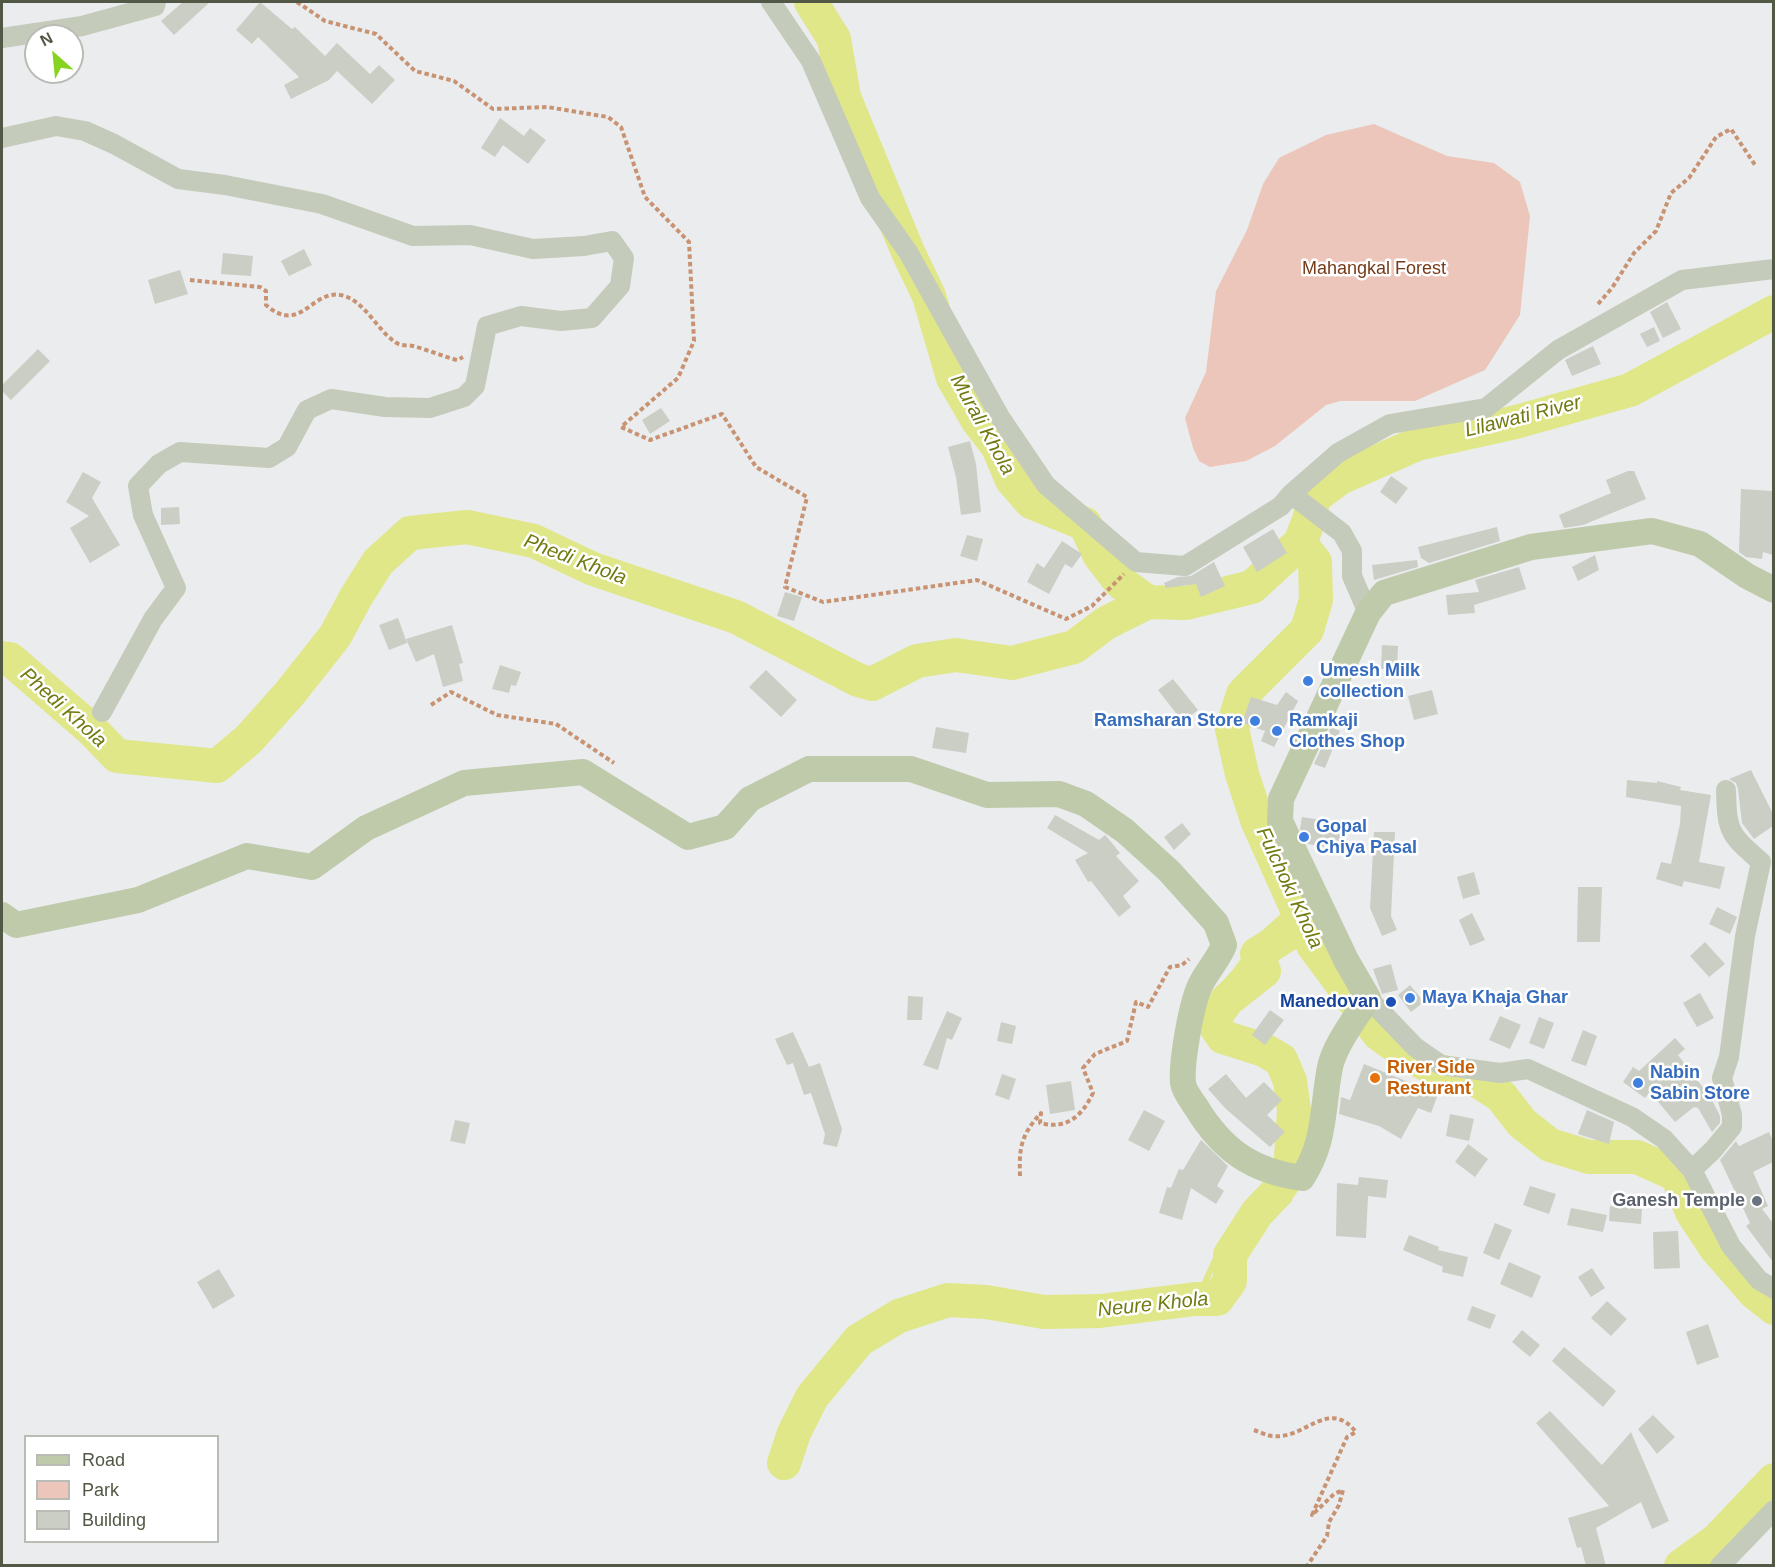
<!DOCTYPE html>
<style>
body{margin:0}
#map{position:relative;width:1775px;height:1567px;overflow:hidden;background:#ebecee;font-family:Helvetica,sans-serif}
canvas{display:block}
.frame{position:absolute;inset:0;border:3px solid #515845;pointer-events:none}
.legend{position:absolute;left:24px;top:1435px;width:195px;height:108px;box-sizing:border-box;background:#fff;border:2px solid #b9bcb5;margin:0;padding:8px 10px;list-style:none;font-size:18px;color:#515845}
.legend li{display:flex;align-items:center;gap:12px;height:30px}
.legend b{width:30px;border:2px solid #b9bcb5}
.north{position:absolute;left:24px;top:24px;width:60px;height:60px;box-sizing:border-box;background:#fff;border:2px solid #b9bcb5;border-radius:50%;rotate:333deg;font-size:16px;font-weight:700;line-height:24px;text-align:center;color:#515845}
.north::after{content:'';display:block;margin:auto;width:21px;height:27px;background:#86d41f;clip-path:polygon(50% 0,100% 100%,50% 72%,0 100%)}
</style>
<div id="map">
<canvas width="1775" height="1567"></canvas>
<div class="frame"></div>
<ul class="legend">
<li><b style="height:8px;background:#bfcaab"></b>Road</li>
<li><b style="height:16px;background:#ecc6ba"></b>Park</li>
<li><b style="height:16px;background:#cacec5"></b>Building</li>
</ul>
<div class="north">N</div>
</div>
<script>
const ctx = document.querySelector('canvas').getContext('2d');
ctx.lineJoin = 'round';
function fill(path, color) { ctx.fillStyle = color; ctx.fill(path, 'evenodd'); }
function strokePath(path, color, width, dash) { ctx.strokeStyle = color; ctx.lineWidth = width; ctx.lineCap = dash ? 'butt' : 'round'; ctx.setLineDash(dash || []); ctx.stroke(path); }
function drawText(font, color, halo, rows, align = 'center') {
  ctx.font = font + ' Helvetica,sans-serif'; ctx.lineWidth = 5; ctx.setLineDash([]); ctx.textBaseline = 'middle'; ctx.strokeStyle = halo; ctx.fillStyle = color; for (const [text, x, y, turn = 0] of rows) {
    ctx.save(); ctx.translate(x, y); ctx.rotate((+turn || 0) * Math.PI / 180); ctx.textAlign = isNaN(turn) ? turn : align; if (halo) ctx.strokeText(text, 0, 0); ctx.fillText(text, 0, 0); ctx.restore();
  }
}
const green = new Path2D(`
 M1374,124L1447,156L1494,163L1520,182L1530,216L1520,315L1485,370L1415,401H1340L1326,405L1275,446L1246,461L1210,467L1199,461L1193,448L1185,418L1206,372L1216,291L1247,230L1263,184L1279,158L1326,135Z`);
const stream = new Path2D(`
 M1293,899L1284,915L1263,934L1234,973L1205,1004V1023L1228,1036L1266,1048L1288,1059L1299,1081L1301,1149
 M1195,1299L1203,1287L1216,1258L1289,1200`);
const river = new Path2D(`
 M811,2L834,39L844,97L908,252L929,296L953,378L978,421L998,447L1012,480L1031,502L1085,524L1100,556L1120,582L1148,602L1186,603L1252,587L1300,543L1309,520L1314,497L1340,478L1417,444L1516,422L1630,390L1774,312
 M1300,543L1315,562L1316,600L1307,630L1243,694L1232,729L1242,774L1257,820L1313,945L1379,1034L1408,1055L1439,1071L1476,1080L1501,1096L1522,1123L1550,1145L1589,1157H1637L1677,1175L1692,1212L1715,1247L1755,1293L1774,1308
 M2,658L10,659L92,730L117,756L217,766L249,739L290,693L335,636L356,597L378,562L410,533L467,527L534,541L593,569L736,617L858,680L872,684L917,661L956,655L1012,663L1074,647L1106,623L1148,602
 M784,1463L794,1433L812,1397L859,1340L899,1316L948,1300L986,1302L1044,1312L1100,1311L1195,1299H1217L1230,1281V1255L1257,1213L1276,1193L1290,1172L1294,1110L1290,1081L1281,1060L1264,1050L1223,1037L1212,1021L1227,1000L1264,971L1257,954L1304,924
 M1681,1566L1717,1540L1774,1480`);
const building = new Path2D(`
 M183,2H210L174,35L161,21Z
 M260,2L292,29L295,27L325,56L337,43L370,74L379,65L395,80L372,104L337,71L329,80L291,99L284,85L299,77L258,37L252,44L236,30Z
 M500,118L524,136L530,128L546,140L528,164L503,145L495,157L481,148Z
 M304,249L312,265L289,276L281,261Z
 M223,253L253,256L251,276L221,274Z
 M180,270L188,294L155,304L148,280Z
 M1667,302L1681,329L1663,338L1650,312Z
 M1654,327L1660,341L1647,347L1640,334Z
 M1593,346L1601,364L1572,376L1565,360Z
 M38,349L50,361L11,400L2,391V385Z
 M661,408L670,421L650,434L642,420Z
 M970,441L976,464L981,512L961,515L956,477L948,447Z
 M1628,471H1634L1646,499L1583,525L1564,528L1559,515L1611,493L1606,480Z
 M83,472L101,482L92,498L120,545L90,563L70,528L89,516L66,502Z
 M1391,476L1408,488L1396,504L1380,492Z
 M1741,489L1773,491V555L1763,552L1762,559L1746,557L1739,552Z
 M179,507L180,524L161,525V508Z
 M1497,527L1500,541L1429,563L1421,558L1418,547Z
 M1273,529L1287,553L1257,572L1243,547Z
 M967,535L983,539L977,561L960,556Z
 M1062,541L1082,554L1072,568L1065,564L1049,594L1027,582L1037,563L1044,568Z
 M1595,555L1599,570L1578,581L1572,567Z
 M1417,560L1418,567L1374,580L1372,565Z
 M1214,562L1225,586L1201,597L1196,584L1166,588L1164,583L1178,577L1191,576Z
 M1519,567L1526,589L1474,605L1475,613L1448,615L1446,595L1479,592L1475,580Z
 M785,592L802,597L794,621L777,616Z
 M398,618L407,643L389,650L379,625Z
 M452,625L463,663L459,664L463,681L443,687L434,654L416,662L406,639Z
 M1382,645L1398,646L1397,669H1381Z
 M500,665L521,672L516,686L511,685L509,693L492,689Z
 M766,670L797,700L781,717L749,687Z
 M1173,679L1198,710L1183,722L1158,690Z
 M1432,690L1438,714L1414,720L1408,696Z
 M1286,692L1298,701L1274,747L1261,741L1265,731L1242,723L1251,697L1277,705Z
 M936,727L969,733L966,753L932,748Z
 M1331,727L1340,731L1325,768L1314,764Z
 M1751,770L1773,814V826L1754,839L1742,823L1738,789L1736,783L1729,779Z
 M1627,780L1657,783V781L1681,787L1680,790L1711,795L1699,862L1725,867L1720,889L1684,881L1682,887L1656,879L1661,862L1671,864L1680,824L1681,806L1626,797Z
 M1055,815L1099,840L1105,835L1107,837L1120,853L1116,856L1139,881L1123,896L1131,907L1119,917L1091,881L1088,882L1075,860L1088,853L1047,828Z
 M1302,817L1321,820V822L1343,828L1337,849L1308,844L1300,829Z
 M1182,823L1191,834L1174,850L1164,837Z
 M1374,832H1395L1391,916L1397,930L1382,936L1370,908Z
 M1474,872L1480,894L1463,899L1457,877Z
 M1578,887H1602L1600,942H1577Z
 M1717,907L1737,917L1730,934L1709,924Z
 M1472,913L1485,940L1470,946L1459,920Z
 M1705,942L1725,964L1709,977L1690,956Z
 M1391,964L1398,990L1382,994L1373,969Z
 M1410,985L1424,1002L1411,1012L1398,995Z
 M1700,993L1714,1018L1697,1027L1683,1003Z
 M908,996L923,997L922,1020H907Z
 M1270,1010L1284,1020L1265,1045L1252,1035Z
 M947,1011L962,1018L952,1040L947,1038L938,1070L923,1065Z
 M1500,1016L1521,1025L1510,1049L1489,1040Z
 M1539,1017L1554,1023L1544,1049L1529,1043Z
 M1001,1022L1016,1026L1012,1044L997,1041Z
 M1583,1030L1597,1036L1586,1066L1571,1061Z
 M793,1032L809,1067L820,1063L842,1129L837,1147L823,1144L825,1134L811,1093L804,1095L793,1063L787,1065L775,1039Z
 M1675,1038L1685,1049L1678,1055L1711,1098L1720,1116V1123L1712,1132L1698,1108L1694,1107L1675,1122L1650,1092L1645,1098L1623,1082L1633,1067L1639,1071Z
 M1364,1064L1438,1094L1431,1113L1418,1108L1401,1139L1379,1126L1339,1114L1341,1097L1350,1100Z
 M1002,1074L1016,1079L1009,1100L995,1095Z
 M1226,1074L1246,1098L1264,1082L1282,1100L1267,1115L1285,1132L1270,1147L1226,1109L1208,1089Z
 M1071,1081L1075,1110L1050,1114L1046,1085Z
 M1144,1110L1165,1121L1149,1151L1128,1140Z
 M1587,1110L1614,1122L1609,1144L1578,1134Z
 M1450,1114L1474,1119L1469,1141L1446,1136Z
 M455,1120L470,1123L465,1144L450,1141Z
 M1769,1132L1773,1141V1162L1753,1172L1768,1206L1762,1209L1773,1223V1262L1746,1226L1750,1223L1720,1160L1736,1141L1739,1146Z
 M1201,1140L1228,1166L1217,1186L1224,1191L1216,1204L1191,1188L1182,1220L1159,1213L1167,1187L1171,1188L1179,1169L1183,1170Z
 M1468,1144L1488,1159L1475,1177L1455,1162Z
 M1359,1177L1388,1180L1386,1198L1368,1196L1366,1238L1336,1236L1337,1183L1358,1185Z
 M1530,1186L1556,1194L1549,1214L1523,1205Z
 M1610,1206L1642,1209L1641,1224L1609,1221Z
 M1571,1208L1607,1215L1603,1232L1567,1225Z
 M1495,1223L1512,1230L1499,1260L1483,1253Z
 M1678,1231L1680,1268L1654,1269L1653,1232Z
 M1409,1235L1439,1247L1438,1250L1468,1257L1463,1277L1442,1272L1443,1267L1403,1250Z
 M1509,1262L1541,1276L1532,1298L1500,1284Z
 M1592,1268L1605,1288L1591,1297L1578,1277Z
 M219,1269L235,1296L213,1309L197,1282Z
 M1607,1301L1627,1319L1611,1336L1591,1318Z
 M1472,1306L1496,1315L1490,1329L1467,1320Z
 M1708,1324L1719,1357L1697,1365L1686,1332Z
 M1522,1330L1540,1345L1530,1357L1512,1342Z
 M1564,1347L1616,1391L1603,1407L1552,1361Z
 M1550,1411L1602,1465L1631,1432L1669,1521L1652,1529L1641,1502L1596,1528L1606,1566H1586L1581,1547L1577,1548L1568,1518L1609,1506L1536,1423Z
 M1653,1415L1675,1437L1657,1454L1638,1429Z`);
const path = new Path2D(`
 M297,2L325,21L376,34L415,71L454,81L493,109L547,107L608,117L621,127L645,197L689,242L694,341L678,378L621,427L650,440L722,414L756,467L807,497L785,587L823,602L977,580L1066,619L1092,606L1124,574
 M190,280L260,287L266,291V305C300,335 312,290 340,295C363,298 377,330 395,342C400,346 407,345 413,346C428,350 442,356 457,360L463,357
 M1598,304L1612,288L1634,253L1656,231L1671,193L1689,178L1716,137L1731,129L1755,165
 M431,705L451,692L497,715L556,724L614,763
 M1020,1176C1019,1147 1021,1135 1041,1113L1040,1123C1067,1130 1082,1116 1093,1093L1083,1068L1095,1054L1127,1041L1136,1002L1148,1007L1170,967L1182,965L1189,959
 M1254,1430C1260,1432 1267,1436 1273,1436C1305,1440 1328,1397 1356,1432L1347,1437L1312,1515L1334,1494L1343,1490L1339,1505L1329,1522L1327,1536L1307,1566`);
const minor = new Path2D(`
 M771,2L811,61L870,198L908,252L1000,417L1046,485L1136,562L1185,566L1281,506L1291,494L1342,533L1352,551V576L1368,613
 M2,38L82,26L155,6L156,2
 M2,138L56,126L85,131L114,144L178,179L225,185L322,204L413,236L470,235L533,249L584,246L612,241L624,258L620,286L592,318L561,321L521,316L487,326L475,386L464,397L430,408L385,407L331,399L307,410L287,447L269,458L180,452L159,464L138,486L143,515L176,588L153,619L102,712
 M1291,494L1338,453L1390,424L1486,408L1558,350L1682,280L1774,269
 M1368,998L1415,1047L1441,1065L1500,1073L1528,1069L1632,1117L1664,1139L1692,1170L1731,1246L1759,1280L1774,1289
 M1692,1170L1713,1150L1732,1127V1115L1722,1078L1729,1057L1745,936L1761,862C1729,834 1727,832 1726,790
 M1720,1566L1774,1510`);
const major = new Path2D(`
 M2,915L16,925L138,900L247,856L312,867L366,828L464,783L583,772L688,837L725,827L750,799L809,769H911L987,795L1059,794L1086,804L1125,831L1169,871L1216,923L1224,945C1218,961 1205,973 1199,988C1191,1007 1181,1063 1183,1083C1184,1091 1192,1101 1196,1107C1222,1150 1252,1171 1302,1178C1326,1142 1322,1108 1330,1067C1335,1044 1356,1018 1368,998L1346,960L1280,821L1281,799L1368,613L1384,593L1531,547L1652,531L1700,544L1747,576L1774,590`);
const markers = [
 [1308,681,6,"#3f7fe0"],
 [1255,721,6,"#3f7fe0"],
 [1277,731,6,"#3f7fe0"],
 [1304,837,6,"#3f7fe0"],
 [1410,998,6,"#3f7fe0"],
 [1391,1002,6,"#1a4fb4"],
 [1375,1078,6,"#e8710a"],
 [1638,1083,6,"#3f7fe0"],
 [1757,1201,6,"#6b7280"]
];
const parkNames = [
 ["Mahangkal Forest",1374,269]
];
const shopNames = [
 ["Umesh Milk",1320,671],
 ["collection",1320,692],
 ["Ramsharan Store",1243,721,"right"],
 ["Ramkaji",1289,721],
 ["Clothes Shop",1289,742],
 ["Gopal",1316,827],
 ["Chiya Pasal",1316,848],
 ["Maya Khaja Ghar",1422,998],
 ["Nabin",1650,1073],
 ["Sabin Store",1650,1094]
];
const transitNames = [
 ["Manedovan",1379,1002]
];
const foodNames = [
 ["River Side",1387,1068],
 ["Resturant",1387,1089]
];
const worshipNames = [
 ["Ganesh Temple",1745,1201]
];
const waterNames = [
 ["Lilawati River",1523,417,-14],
 ["Murali Khola",982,425,61],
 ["Phedi Khola",575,560,21],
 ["Phedi Khola",63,708,42],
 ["Fulchoki Khola",1289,888,65],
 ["Neure Khola",1153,1305,-6]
];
fill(green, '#ecc6ba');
strokePath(stream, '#e0e788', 6);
strokePath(river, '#e0e788', 34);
fill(building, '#cacec5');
strokePath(path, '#c89373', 4, [4.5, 3]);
strokePath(minor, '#c5cbba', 20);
strokePath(major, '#bfcaab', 26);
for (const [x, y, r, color] of markers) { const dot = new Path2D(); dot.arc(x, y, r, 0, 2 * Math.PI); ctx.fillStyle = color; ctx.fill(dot); strokePath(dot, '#fff', 2); }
drawText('18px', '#753b19', '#fff', parkNames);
drawText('bold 18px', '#366cbe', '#fff', shopNames, 'left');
drawText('bold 18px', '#164399', '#fff', transitNames, 'right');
drawText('bold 18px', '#c56008', '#fff', foodNames, 'left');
drawText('bold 18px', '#5b616d', '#fff', worshipNames, 'right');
drawText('italic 20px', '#727b11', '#fff', waterNames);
</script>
